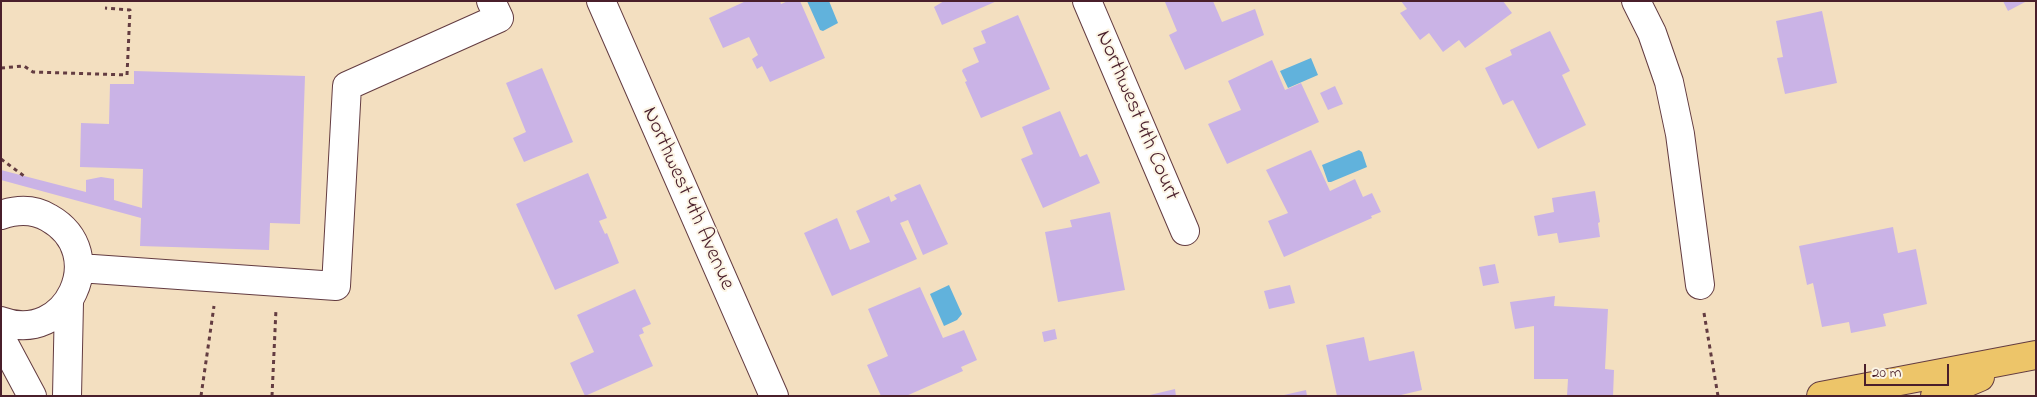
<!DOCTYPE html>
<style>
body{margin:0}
#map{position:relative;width:2037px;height:397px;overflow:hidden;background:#f3dfc0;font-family:"Indie Flower",sans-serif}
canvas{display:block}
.frame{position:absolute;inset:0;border:2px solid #4a1f2b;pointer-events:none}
.scale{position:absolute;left:1864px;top:364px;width:85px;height:22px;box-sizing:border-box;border:2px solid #4a1f2b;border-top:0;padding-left:6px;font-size:15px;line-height:18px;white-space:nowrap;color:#4a1f2b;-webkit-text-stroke:4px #fcf5e5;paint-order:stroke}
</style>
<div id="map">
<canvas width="2037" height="397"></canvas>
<div class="frame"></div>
<div class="scale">20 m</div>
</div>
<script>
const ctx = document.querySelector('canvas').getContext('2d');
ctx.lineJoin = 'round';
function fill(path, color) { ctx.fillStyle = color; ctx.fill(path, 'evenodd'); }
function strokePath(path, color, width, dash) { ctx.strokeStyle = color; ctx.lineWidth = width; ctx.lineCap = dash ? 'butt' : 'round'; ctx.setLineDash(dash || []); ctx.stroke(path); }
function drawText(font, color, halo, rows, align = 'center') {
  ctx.font = font + ' "Indie Flower",sans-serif'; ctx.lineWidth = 4; ctx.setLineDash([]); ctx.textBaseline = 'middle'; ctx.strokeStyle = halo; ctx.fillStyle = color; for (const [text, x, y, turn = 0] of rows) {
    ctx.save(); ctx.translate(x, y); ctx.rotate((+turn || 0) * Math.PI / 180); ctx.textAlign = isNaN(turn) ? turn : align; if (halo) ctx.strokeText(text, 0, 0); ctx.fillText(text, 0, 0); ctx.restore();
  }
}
const water = new Path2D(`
 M807,1H829L838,23L823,31L820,30Z
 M1311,58L1318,75L1288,88L1280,71Z
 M1359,150L1362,152L1367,167L1331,182H1328L1322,165Z
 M949,285L962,314L957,320L944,326L930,294Z`);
const building = new Path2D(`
 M746,1H780L781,4L788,1H800L825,58L770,82L762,66L757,69L752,59L758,55L749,37L723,48L709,18Z
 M944,1H997L942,25L934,7Z
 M1167,1H1213L1222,22L1255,9L1264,35L1185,70L1169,35L1177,31L1165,2Z
 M1401,1H1503L1512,13L1465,48L1459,40L1443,52L1429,33L1420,40L1400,13L1407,9Z
 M2003,1H2027L2008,11Z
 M1822,11L1837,83L1785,94L1777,58L1783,57L1776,21Z
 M1018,15L1050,89L981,118L965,82L967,81L962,71L963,69L979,62L973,48L986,43L981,31Z
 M1550,31L1570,71L1562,75L1586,125L1538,149L1513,100L1503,105L1485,68L1512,55L1510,50Z
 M1272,60L1285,90L1301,83L1319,122L1227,164L1208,124L1241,110L1228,81Z
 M542,68L573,142L524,162L513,138L526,132L506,83Z
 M134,71L305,76L300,224L270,223L269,250L140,246L141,218L1,180V170L86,192V180L101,177L114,179V200L142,208L143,169L80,167L81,123L109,124L110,84H134Z
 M1335,86L1343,104L1328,110L1320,93Z
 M1060,111L1080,157L1087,154L1100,183L1043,208L1021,159L1033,154L1022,127Z
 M1311,150L1330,191L1355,179L1363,197L1372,193L1381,212L1371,216L1372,218L1284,257L1268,221L1288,213L1266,170Z
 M588,173L607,218L599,221L605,234L607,233L619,263L555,290L516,204Z
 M920,184L948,244L923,255L908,220L900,223L917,259L832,296L804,233L837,218L850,250L870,242L856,211L889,196L891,202L897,199L894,195Z
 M1595,191L1600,222L1598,223L1600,237L1559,243L1557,233L1538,236L1534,216L1554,212L1552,198Z
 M1110,212L1125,290L1058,302L1045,232L1072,227L1070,220Z
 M1893,227L1898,253L1916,249L1927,304L1883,314L1886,326L1851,333L1849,322L1822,327L1813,283L1807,285L1799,246Z
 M1495,264L1499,283L1483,286L1479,267Z
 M1290,285L1295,303L1269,309L1264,291Z
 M920,287L943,338L964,330L977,360L961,367L963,371L906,396H881L867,365L888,356L868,309Z
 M635,289L651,324L642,328L644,333L639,335L653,366L585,396L570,363L594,352L577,315Z
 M1555,296L1554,306L1608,309L1605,369L1614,370L1613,396H1567L1568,379H1534V326L1515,329L1510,302Z
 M1055,329L1057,339L1044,342L1042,332Z
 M1364,337L1369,361L1414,351L1422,390L1397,396H1337L1326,345Z
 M1175,389L1176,396H1150V395Z
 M1306,390L1307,396H1284V395Z`);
const path = new Path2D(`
 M1,68L24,66L33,72L127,75L130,10L105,8
 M1,159L24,176
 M1704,313L1718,396
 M201,396L214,306
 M272,396L276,309`);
const minor = new Path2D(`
 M601,1L774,396
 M1087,1L1185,231
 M1636,1L1652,33L1669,82L1680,134L1700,285
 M1,215C18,209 34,209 49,218C111,253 67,346 1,321
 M79,268L336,286L347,86L499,18L491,1
 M1,338L32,396
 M67,396L69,302`);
const major = new Path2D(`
 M1821,396L2036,355
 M1935,396L1980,377`);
const streetNames = [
 ["Northwest 4th Court",1136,116,67],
 ["Northwest 4th Avenue",687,199,66]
];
fill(water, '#61b2dc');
fill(building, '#cab3e6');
strokePath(minor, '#633c41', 30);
strokePath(major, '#633c41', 30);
strokePath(path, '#633c41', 3, [4, 4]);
strokePath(minor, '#fff', 28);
strokePath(major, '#edc569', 28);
drawText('22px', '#4a1f2b', '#fcf5e5', streetNames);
</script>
